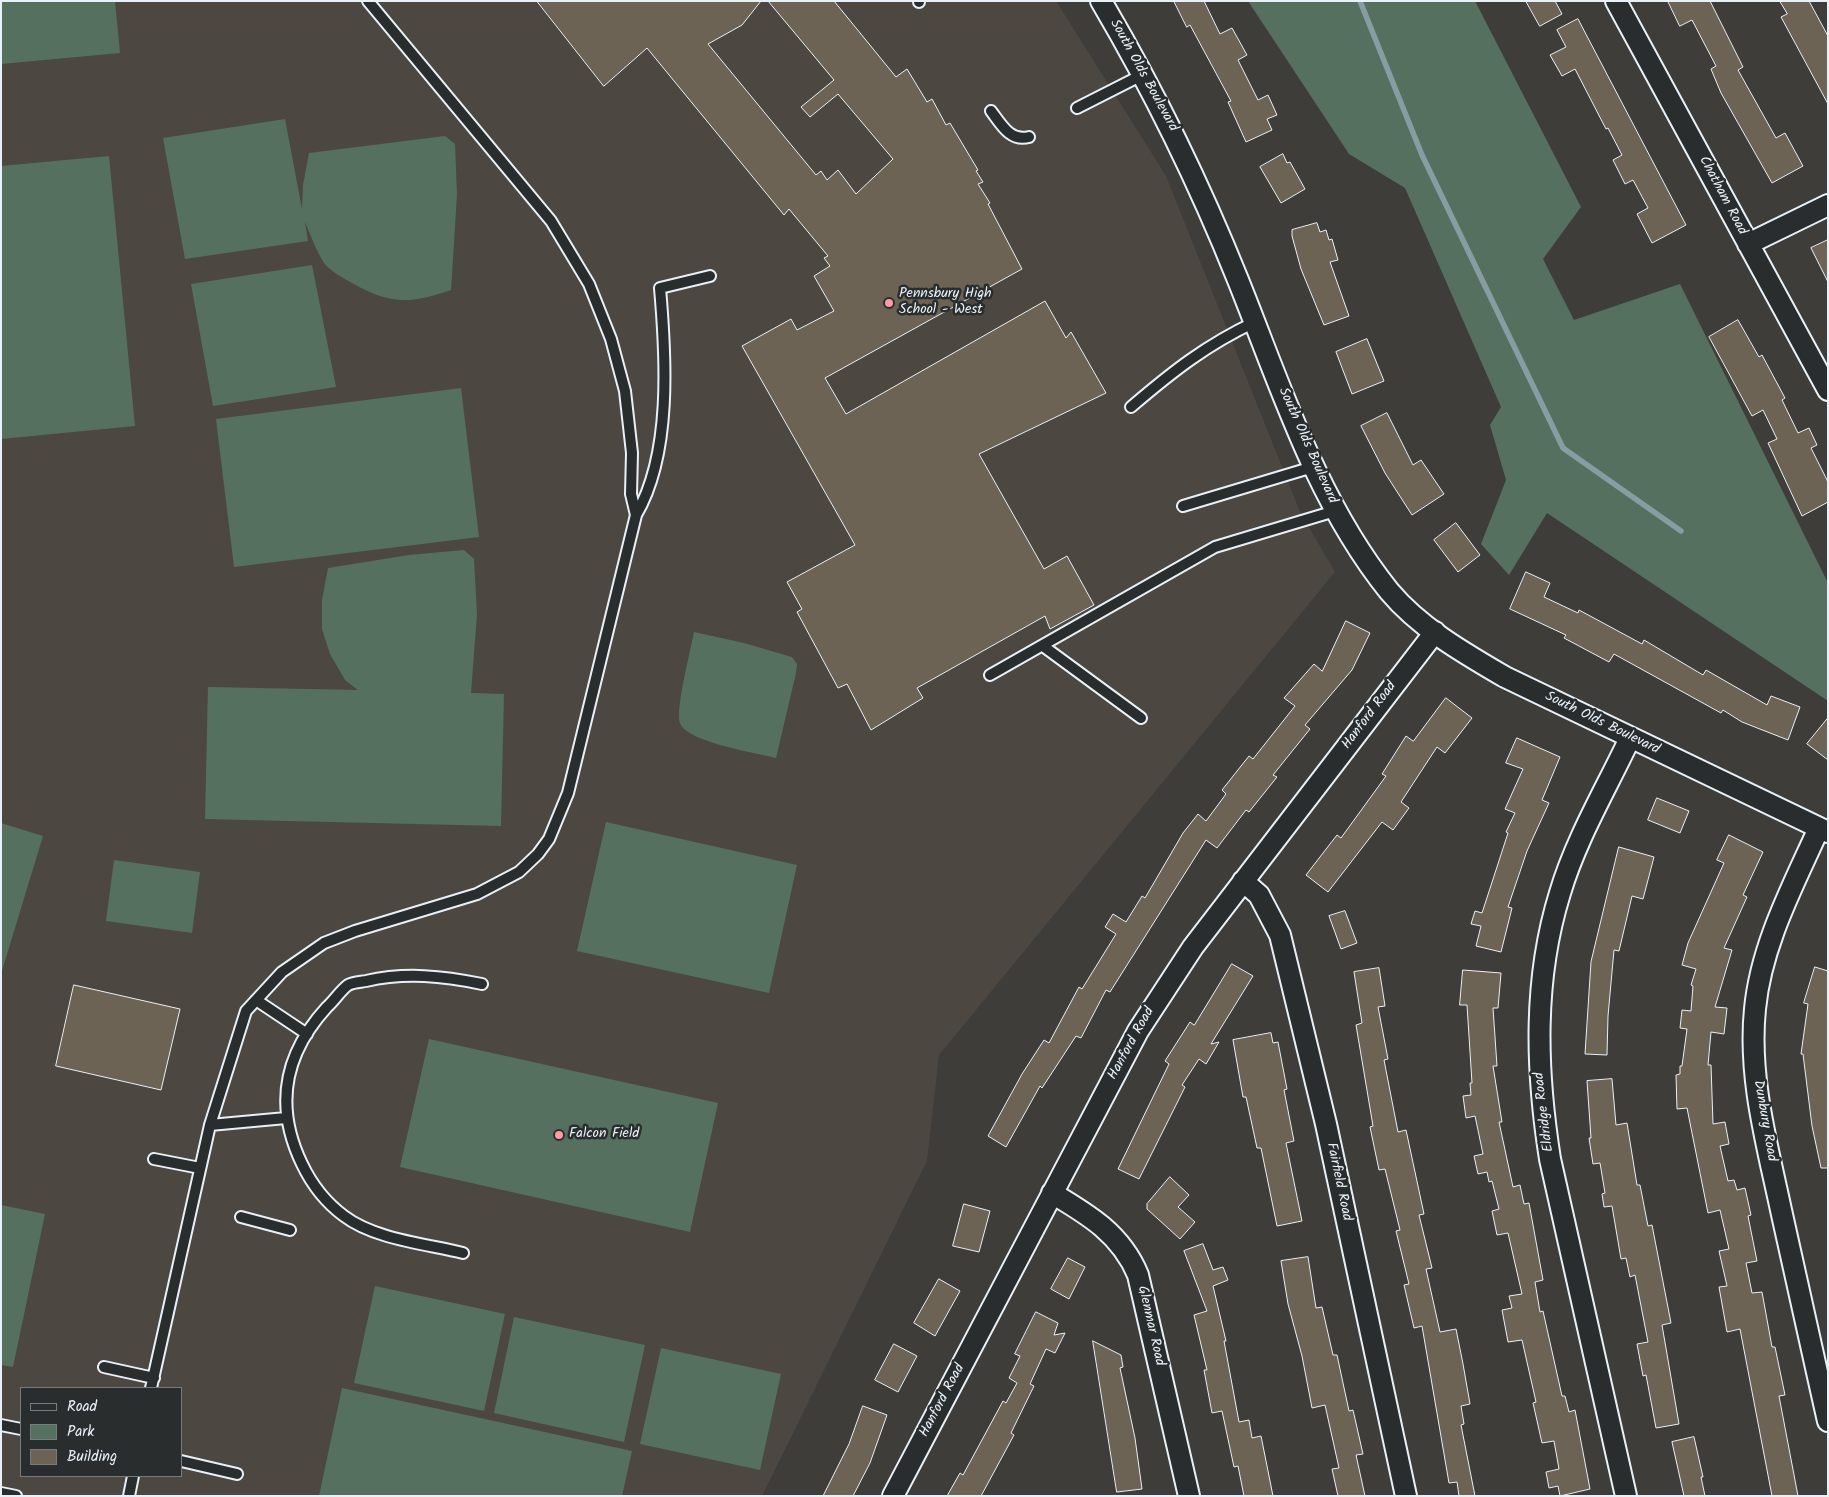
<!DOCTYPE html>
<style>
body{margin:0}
#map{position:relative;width:1829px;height:1497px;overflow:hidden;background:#3e3d39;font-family:Kalam,sans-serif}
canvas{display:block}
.frame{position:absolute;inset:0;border:2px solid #e8f1f8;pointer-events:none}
.legend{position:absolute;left:20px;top:1387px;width:162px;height:90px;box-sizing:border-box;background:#2a2d2e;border:1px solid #767b7f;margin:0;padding:6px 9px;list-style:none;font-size:15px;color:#e8f1f8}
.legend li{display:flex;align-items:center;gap:10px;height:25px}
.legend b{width:25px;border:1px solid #767b7f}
</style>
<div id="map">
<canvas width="1829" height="1497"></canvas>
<div class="frame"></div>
<ul class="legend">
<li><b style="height:6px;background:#2a2d2e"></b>Road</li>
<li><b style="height:14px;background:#55705f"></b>Park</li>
<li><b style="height:14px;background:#6c6354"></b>Building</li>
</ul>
</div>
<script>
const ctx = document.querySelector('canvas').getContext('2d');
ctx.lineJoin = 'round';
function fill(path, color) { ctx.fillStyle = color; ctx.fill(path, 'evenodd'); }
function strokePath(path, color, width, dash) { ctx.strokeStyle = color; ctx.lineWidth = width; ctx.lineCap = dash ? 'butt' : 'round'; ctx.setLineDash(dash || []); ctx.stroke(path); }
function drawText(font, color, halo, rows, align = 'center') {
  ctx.font = font + ' Kalam,sans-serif'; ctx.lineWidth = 5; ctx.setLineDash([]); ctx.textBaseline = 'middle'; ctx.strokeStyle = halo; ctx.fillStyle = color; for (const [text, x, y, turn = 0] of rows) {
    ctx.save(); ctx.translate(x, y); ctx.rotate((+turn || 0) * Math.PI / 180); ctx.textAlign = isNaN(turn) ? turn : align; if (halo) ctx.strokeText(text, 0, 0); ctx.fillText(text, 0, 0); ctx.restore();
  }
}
const built = new Path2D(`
 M1,1H1056L1166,176L1300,512L1335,572L939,1055L927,1161L762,1496H1ZM21,1388H181V1476H21Z`);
const green = new Path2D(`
 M1,1H115L120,53L1,64Z
 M1248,1H1475L1581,207L1543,259L1574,320L1680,284L1828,583V701L1547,513L1509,575L1481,544L1506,480L1490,425L1501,407L1405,188L1349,154Z
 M285,119L302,209L303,185L309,153L445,136L455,144L457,195L451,290C410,304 391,305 352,283C343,278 330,271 324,263C316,250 311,236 305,222L308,241L185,259L163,138Z
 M109,156L135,426L1,439V166Z
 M312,265L336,387L213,406L191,284Z
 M461,388L479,537L234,567L216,419Z
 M464,550L474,559L477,614L471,693L504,694L501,826L205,819L208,687L358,690L345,680L330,654L322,629V600L328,568L409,555Z
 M694,632L744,643L792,657L797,664L796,673L776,758C757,753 686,742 680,723C675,710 691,649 694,632Z
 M606,822L797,865L769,993L577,951Z
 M1,823L43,836L1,974Z
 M114,860L200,872L192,933L106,921Z
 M429,1039L718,1103L690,1232L400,1167Z
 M1,1205L45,1214L13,1367L1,1365Z
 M375,1286L505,1314L484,1411L354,1383Z
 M514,1317L645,1345L624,1442L494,1413Z
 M661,1348L781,1374L760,1470L640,1444Z
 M342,1388L632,1451L622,1496H319Z`);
const stream = new Path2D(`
 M1360,1L1422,155L1563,448L1681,531`);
const building = new Path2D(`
 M537,1H761L742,25L708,44L816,175L821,171L827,180L838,170L856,194L893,159L838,94L810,117L801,107L834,80L768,1H834L896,77L907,69L927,102L932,99L946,125L950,123L978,170L976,171L983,182L978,184L990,203L988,204L1022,269L825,378L846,414L1045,301L1066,338L1071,332L1106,393L979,454L1044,569L1067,556L1094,605L1050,629L1045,616L917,688L923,698L871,730L847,684L838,688L797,612L802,609L787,582L855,545L742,346L791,319L797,330L834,311L814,276L830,266L824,258L828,256L789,209L784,215L647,48L604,86Z
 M1174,1H1204L1220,34L1232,28L1247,55L1238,60L1258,100L1268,95L1277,115L1267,119L1272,130L1246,142L1228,102L1231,101L1190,25L1187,27Z
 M1526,1H1555L1562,14L1540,26Z
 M1668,1H1710L1743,67L1738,70L1776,138L1785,133L1803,166L1772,183L1721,93L1711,69L1716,66L1692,20L1680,26Z
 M1780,1H1809L1828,36V104L1781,17L1787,14Z
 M1578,19L1686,225L1652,243L1637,214L1648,208L1633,180L1625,184L1613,160L1622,155L1608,128L1606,129L1575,69L1562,76L1550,55L1566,47L1557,30Z
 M1283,154L1287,163L1290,162L1305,189L1281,203L1260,167Z
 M1317,223L1320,232L1326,230L1329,240L1332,239L1338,260L1330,262L1349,316L1324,325L1301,269L1292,236V230Z
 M1828,240V282L1811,248Z
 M1738,320L1759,357L1762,355L1785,398L1782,400L1798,433L1809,428L1817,445L1811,448L1828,482V502L1802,516L1768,443L1777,439L1763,410L1752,416L1709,337Z
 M1367,339L1384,381L1352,394L1336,352Z
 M1387,413L1413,465L1421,460L1444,494L1412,515L1385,473L1361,426Z
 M1456,523L1480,555L1458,572L1434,540Z
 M1526,572L1550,583L1544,597L1578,613L1579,610L1642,644L1644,640L1703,675L1706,670L1767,705L1771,696L1800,707L1788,740L1742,722L1723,710L1721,713L1614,654L1609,662L1564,638L1566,635L1510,609Z
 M1346,621L1370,633L1352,670L1305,725L1310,729L1273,775L1277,777L1249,812L1246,810L1217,848L1206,840L1110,992L1106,990L1081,1038L1076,1036L1042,1088L1040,1086L1006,1147L988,1136L1022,1074L1044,1040L1049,1043L1079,987L1082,989L1116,934L1105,927L1113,914L1126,922L1142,896L1145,898L1183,833L1198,814L1206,821L1226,794L1222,790L1249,756L1253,759L1295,706L1284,698L1314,664L1322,671Z
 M1446,698L1472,718L1445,753L1437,747L1401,802L1409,808L1393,830L1382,822L1328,892L1306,875L1337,835L1341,838L1386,776L1382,774L1406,736L1413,741Z
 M1828,718V760L1807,744Z
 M1517,738L1560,757L1542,800L1549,803L1527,851L1508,907L1512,908L1501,952L1476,946L1481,926L1471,924L1475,911L1482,913L1508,833L1506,832L1515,813L1505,809L1523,769L1506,763Z
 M1657,798L1689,811L1680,833L1648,820Z
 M1729,835L1763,852L1743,895L1747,897L1724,948L1732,950L1715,1007L1727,1008L1724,1034L1711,1032L1708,1065H1711L1713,1124L1725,1122L1729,1144L1720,1146L1728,1181L1734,1180L1737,1190L1745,1188L1751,1215L1748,1216L1757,1261L1746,1263L1752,1293L1762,1292L1772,1347H1775L1785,1395L1779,1396L1798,1496H1772L1740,1329L1727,1332L1719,1287L1727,1286L1719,1251L1729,1249L1720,1210L1708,1213L1687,1108L1677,1109L1676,1075L1680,1074V1066H1682L1687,1029L1680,1028L1682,1010L1691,1011L1693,986L1691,985L1696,969L1682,965L1688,943L1724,863L1717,860Z
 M1619,847L1654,857L1643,899L1632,896L1619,951L1614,950L1608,1016L1607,1055L1585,1054L1591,962Z
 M1345,911L1357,943L1341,949L1329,916Z
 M1232,964L1253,976L1211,1044L1219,1042L1206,1064L1199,1059L1182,1085L1185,1087L1139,1179L1118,1169L1169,1064L1165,1061L1190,1022L1194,1025Z
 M1815,967L1828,971V1168H1821L1812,1126L1803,1054H1801L1808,1004L1804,1003Z
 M1379,968L1385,1006L1378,1007L1388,1059L1384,1060L1398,1132L1406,1130L1424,1214L1419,1215L1432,1268L1426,1269L1440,1332L1456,1329L1463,1364L1470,1404L1461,1406L1464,1424L1461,1425L1475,1496H1459L1457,1482L1449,1483L1422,1326L1414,1328L1404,1285L1409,1284L1396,1231L1400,1230L1385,1169L1379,1170L1370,1127L1373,1126L1356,1025L1362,1023L1354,972Z
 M1463,970L1501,973L1498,1008H1493L1497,1066H1493L1502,1122H1499L1513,1187L1520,1185L1524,1204L1529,1203L1543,1280L1535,1282L1540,1312L1543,1311L1562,1396H1565L1569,1412L1575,1410L1590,1489L1560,1496L1558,1486L1549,1488L1546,1472L1559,1469L1554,1441L1542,1443L1533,1403L1536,1402L1522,1340L1508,1342L1502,1310L1512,1308L1509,1296L1522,1294L1508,1233L1497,1235L1492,1211L1499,1209L1492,1181L1489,1182L1487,1172L1478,1174L1474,1156L1483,1154L1475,1116L1466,1118L1463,1096L1471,1095L1470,1083H1472L1467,1005H1460Z
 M74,985L180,1009L161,1090L56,1066Z
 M1271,1033L1273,1043L1278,1042L1287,1089L1284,1090L1294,1141L1286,1143L1302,1221L1277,1226L1261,1148H1257L1246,1097H1243L1233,1040Z
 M1612,1079L1616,1125L1627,1123L1637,1185H1640L1648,1226L1652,1225L1671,1323L1662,1325L1679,1424L1656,1428L1646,1375L1643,1376L1637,1344L1648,1342L1635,1275L1630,1277L1626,1258L1621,1259L1612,1206L1604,1207L1602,1194L1605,1193L1600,1163L1593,1164L1589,1138H1591L1587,1081Z
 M1170,1177L1189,1195L1178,1207L1195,1222L1180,1239L1147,1209V1204Z
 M964,1204L990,1211L979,1252L953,1246Z
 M1203,1244L1213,1270L1223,1267L1228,1280L1213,1286L1226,1341H1224L1239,1422L1249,1420L1252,1438L1261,1436L1273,1496H1244L1238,1466L1234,1467L1222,1411L1212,1413L1204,1370H1207L1194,1315L1207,1311L1184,1251Z
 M1308,1257L1316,1308L1322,1307L1333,1355H1337L1349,1411L1353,1410L1363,1454L1356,1455L1365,1496H1338L1332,1469L1339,1468L1325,1405L1312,1408L1302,1356L1288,1304L1281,1261Z
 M1068,1258L1085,1267L1069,1299L1051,1289Z
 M939,1279L960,1291L935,1336L914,1323Z
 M1036,1312L1058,1323L1054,1335L1065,1333L1055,1353L1046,1349L1030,1384L1034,1386L1011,1433L1014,1435L981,1496H947L960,1473L963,1475L1003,1401L1006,1403L1017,1383L1009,1378L1020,1356L1015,1354Z
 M1093,1341L1121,1355L1123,1367L1120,1368L1135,1438L1142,1489L1117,1492Z
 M894,1344L917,1356L898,1392L875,1380Z
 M863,1406L887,1415L870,1463L853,1496H823L849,1444Z
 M1694,1437L1703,1477H1701L1705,1496H1684L1672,1442Z`);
const service = new Path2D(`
 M919,1V2
 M1077,108L1144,74
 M991,111C1001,124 1010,142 1029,137
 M1131,407C1172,372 1206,345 1255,322
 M1183,506L1313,467
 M636,515C672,454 666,357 660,288L710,276
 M1043,646L1141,718
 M990,675L1215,547L1335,511
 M256,1000L307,1034
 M210,1125L286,1118
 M154,1159L200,1168
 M241,1217L290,1230
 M463,1253C426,1244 374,1239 344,1216C325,1202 312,1185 302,1164C274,1106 284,1054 327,1007C334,1001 340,991 348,985C353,982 361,982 366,981C406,972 443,976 482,984
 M104,1367L154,1378
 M151,1388L210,1125L246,1011L282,972L324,943L355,931L477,894L519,872L538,854L549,839L568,793L636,515L631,494L632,453L625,391L611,339L589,284L551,221L368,1
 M1,1425L21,1429
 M181,1461L237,1474
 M1,1493L16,1496
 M129,1496L133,1476`);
const minor = new Path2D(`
 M1101,1C1154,91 1199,183 1238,280C1281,387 1316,500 1389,591C1420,628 1464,653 1505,677L1828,832
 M1616,1L1828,390
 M1748,244L1828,205
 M1819,828C1793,886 1761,945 1755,1009C1748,1077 1767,1144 1781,1210C1797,1281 1812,1351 1828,1421
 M1243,881L1259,895L1280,935L1326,1124L1406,1496
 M1052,1193C1089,1215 1121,1234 1138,1275L1189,1496
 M893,1496L1138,1031L1193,947L1435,632
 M1626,1496L1550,1159C1536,1070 1533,980 1560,893C1576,839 1606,789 1630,738`);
const markers = [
 [889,303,5,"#ff9aa2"],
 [559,1135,5,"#ff9aa2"]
];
const streetNames = [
 ["South Olds Boulevard",1143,76,61],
 ["Chatham Road",1722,196,62],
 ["South Olds Boulevard",1307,446,66],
 ["Hanford Road",1370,716,-53],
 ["South Olds Boulevard",1602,724,26],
 ["Hanford Road",1132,1044,-61],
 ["Eldridge Road",1545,1112,-97],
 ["Dunbury Road",1764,1121,80],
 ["Fairfield Road",1338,1182,78],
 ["Glenmar Road",1150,1326,77],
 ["Hanford Road",943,1401,-62]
];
const poiNames = [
 ["Pennsbury High",899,295],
 ["School - West",899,311],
 ["Falcon Field",569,1135]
];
fill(built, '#4c4841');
fill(green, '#55705f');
strokePath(stream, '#879ca3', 5.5);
fill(building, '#6c6354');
strokePath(building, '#e8f1f8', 1);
strokePath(service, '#e8f1f8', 14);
strokePath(minor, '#e8f1f8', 24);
strokePath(service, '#2a2d2e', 10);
strokePath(minor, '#2a2d2e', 20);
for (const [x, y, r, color] of markers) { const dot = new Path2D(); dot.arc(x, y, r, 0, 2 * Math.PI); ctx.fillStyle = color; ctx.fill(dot); strokePath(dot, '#2a2d2e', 2); }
drawText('14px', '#e8f1f8', '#2a2d2e', streetNames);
drawText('14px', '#e8f1f8', '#2a2d2e', poiNames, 'left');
</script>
